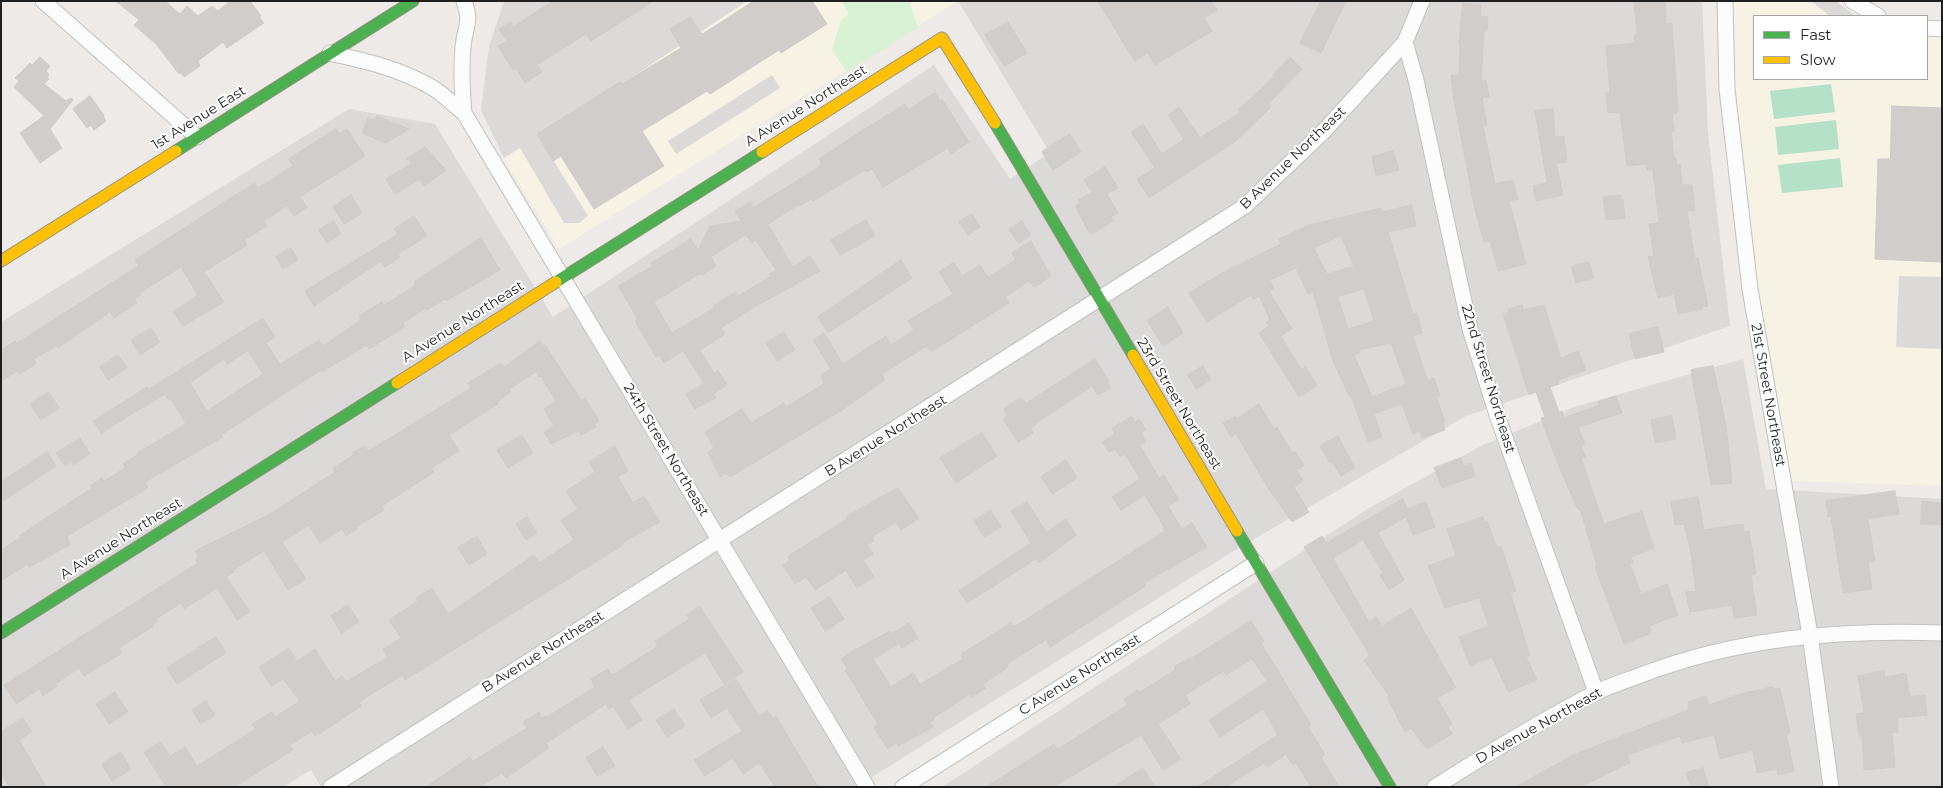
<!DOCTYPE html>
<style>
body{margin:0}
#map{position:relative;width:1943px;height:788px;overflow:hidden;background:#edeae8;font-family:Montserrat,sans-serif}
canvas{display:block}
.frame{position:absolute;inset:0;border:2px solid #1f1f1f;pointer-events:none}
.legend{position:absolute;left:1753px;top:15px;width:175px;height:65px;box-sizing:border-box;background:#fff;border:1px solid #a5a5a5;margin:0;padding:6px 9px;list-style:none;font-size:15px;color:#1f1f1f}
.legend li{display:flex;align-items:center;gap:10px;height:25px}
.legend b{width:25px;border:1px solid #a5a5a5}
</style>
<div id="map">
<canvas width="1943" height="788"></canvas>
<div class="frame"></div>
<ul class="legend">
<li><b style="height:6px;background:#4caf50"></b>Fast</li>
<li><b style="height:6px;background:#ffc107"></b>Slow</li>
</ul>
</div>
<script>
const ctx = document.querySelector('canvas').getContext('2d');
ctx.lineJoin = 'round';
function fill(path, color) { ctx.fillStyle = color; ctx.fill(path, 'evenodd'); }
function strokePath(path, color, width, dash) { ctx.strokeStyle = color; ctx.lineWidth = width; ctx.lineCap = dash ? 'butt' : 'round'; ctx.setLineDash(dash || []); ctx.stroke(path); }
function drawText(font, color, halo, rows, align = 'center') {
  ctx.font = font + ' Montserrat,sans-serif'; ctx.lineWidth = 4; ctx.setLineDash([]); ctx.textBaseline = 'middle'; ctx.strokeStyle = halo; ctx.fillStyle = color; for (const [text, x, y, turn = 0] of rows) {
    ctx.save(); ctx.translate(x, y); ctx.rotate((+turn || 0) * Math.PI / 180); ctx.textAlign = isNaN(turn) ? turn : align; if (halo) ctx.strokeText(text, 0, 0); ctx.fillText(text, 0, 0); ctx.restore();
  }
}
const residential = new Path2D(`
 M958,1H1702L1708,132L1730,326L1466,416L1232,552L856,787H321L311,770L283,787H1V322L349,109L435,124L553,317L934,65L1010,179L1050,153Z
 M1743,359L1766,489L1942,499V787H942L1369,508L1481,446L1574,407Z`);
const education = new Path2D(`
 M746,1H958L559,249L503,157Z
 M1725,1H1852L1878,16H1754V79H1927V28L1942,29V486L1789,481L1759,342Z`);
const religious = new Path2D(`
 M504,1H747L622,84L620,83L538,136L588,216L579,223H564L520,148L504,158L481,110L489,46Z
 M1811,1H1836L1856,16H1830Z
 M772,75L780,88L676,154L668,141Z
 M1899,276L1942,277V349L1896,347Z`);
const park = new Path2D(`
 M842,1H909L918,28L847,72L832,50L841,20L849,14Z`);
const pitch = new Path2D(`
 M1831,84L1835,112L1774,119L1770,91Z
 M1836,120L1839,149L1778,155L1775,127Z
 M1840,158L1843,187L1782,193L1778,165Z`);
const building = new Path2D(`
 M116,1H165L180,14L187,6L198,16L212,6L218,11L230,1H250L261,16L259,17L264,23L227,48L223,42L198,61L200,66L184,77L181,73L179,74L156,44L134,25L139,20Z
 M553,1H654L591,41L586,34L537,65L542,72L525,83L516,68L513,70L498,46L507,41L499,29L511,22L514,26Z
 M754,1H812L827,24L781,53L779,50L710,94L707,91L642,131L664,166L594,209L561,156L553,161L537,134L620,82L622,84L681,48L670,29L690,17L702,34Z
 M1098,1H1211L1217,10L1204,18L1212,31L1155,65L1148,53L1135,61Z
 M1321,1H1346L1321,53L1300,43Z
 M1634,1H1665L1666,24L1672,23L1678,112L1672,114L1674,131H1671L1674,158H1676L1677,165H1680L1682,185H1692L1695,211H1687L1695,259L1698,258L1708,306L1702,307L1703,309L1678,314L1674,294L1658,298L1648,257L1654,256L1649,224L1659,223L1653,170H1647L1646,164L1627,166L1620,112L1608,113L1606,93H1610L1606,46L1635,43L1634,35H1637Z
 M1463,3L1481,5L1480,16L1488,17L1487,31H1484L1481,81L1486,80L1489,97L1482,98L1487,126H1483L1495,184L1513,180L1518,199L1509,201L1526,264L1498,271L1490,241L1484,242L1475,210L1454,101L1451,75H1459L1460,46L1459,45Z
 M1008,22L1027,53L1004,66L985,35Z
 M40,57L50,66L46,71L49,75L47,77L49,79L44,84L66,101L71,98L73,100L50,129L62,148L40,163L20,133L44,116L14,87L19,81L15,78L30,63L32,65Z
 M1290,57L1302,69L1268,104L1271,107L1236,141L1149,198L1137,179L1155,168L1131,132L1143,124L1162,154L1184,139L1168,115L1179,107L1200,138L1241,112L1239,109L1275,76L1273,75Z
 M935,93L940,101L942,99L969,142L951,154L948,148L883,187L872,169L867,172L865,170L813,201L812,199L799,206L798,205L768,224L793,267L810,256L820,271L756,306L721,328L725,334L700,350L714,373L718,371L727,385L713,394L716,398L695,409L686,394L704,383L683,351L664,363L660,355L656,357L635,321L638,319L618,286L653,266L651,263L691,239L698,250L710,226L741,221L735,211L750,202L753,207L756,206L816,169L822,164L819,159L863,130L905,104L908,109L911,108ZM746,235L752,243L756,240L776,270L769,274L771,276L738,296L735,292L713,306L714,308L672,333L654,302L701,273L702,275L716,266L711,257Z
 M90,96L104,115L103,116L106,121L94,130L91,125L87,128L73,109Z
 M1892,106L1942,108V262L1875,259L1878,159H1890Z
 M1553,109L1555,137L1564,136L1567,162L1556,163L1563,195L1536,201L1533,186L1547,183L1535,111Z
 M377,116L409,129L386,143L362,133L368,118L375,120Z
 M336,129L340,134L347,129L365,156L300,197L307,207L294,216L287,206L264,221L267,226L244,240L247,245L204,272L224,302L183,326L173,312L198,295L181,267L140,293L141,295L134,299L137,303L114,318L110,312L58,348L56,346L34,359L36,364L19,374L18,371L1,381V350L15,341L17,343L135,268L139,266L135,260L226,201L255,183L258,188L293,166L289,159Z
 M1070,134L1081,152L1053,170L1042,152Z
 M425,147L446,170L424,186L420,179L395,194L386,179L412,163L407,159Z
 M1393,151L1399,170L1376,176L1372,157Z
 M1105,167L1118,188L1107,194L1118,213L1111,217L1113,221L1092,234L1089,232L1075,206L1080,203L1078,200L1092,192L1084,180Z
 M351,195L362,213L344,224L333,207Z
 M1620,195L1621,200L1623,199L1625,218L1606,220L1603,197Z
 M1412,205L1416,226L1388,232L1413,314L1417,313L1422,333L1413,336L1427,378L1428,380L1434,378L1440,396L1436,397L1445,421L1443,422L1445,430L1422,438L1420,431L1413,434L1402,404L1374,414L1382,437L1368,442L1351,396H1349L1333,361L1313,292L1308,294L1296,268L1270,280L1274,288L1269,291L1292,329L1281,336L1301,369L1306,367L1317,386L1299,397L1259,333L1269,326L1266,322L1270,320L1259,296L1253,299L1251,295L1207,322L1189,293L1229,269L1281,244L1279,239L1309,225L1381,208L1382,212ZM1341,236L1354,266L1327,274L1314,248ZM1364,289L1374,321L1348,329L1338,297ZM1391,343L1406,384L1372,397L1354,355L1360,353V350Z
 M972,214L980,227L968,235L959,222Z
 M414,216L427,236L398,254L400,257L385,267L381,261L314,306L305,291L398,234L394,229Z
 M866,220L875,236L840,255L831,240Z
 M334,221L341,234L327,243L319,230Z
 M1022,221L1031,235L1018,243L1009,230Z
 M481,238L500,270L446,301L445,299L427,310L426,308L403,323L405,327L369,349L367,345L322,372L321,370L221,435L223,437L145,482L148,488L67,536L70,545L29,567L28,564L1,581V550L21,537L20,535L92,488L90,486L102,478L104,481L125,468L123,464L138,455L137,453L186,424L171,399L169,401L165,394L101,433L93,421L147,387L149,389L263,318L275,337L266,343L280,364L319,340L323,346L361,320L359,316L382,302L384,305L416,285L414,282ZM248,351L263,374L207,411L190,383L224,359L227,364Z
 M1031,241L1051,276L1034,287L1029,281L1005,297L1009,303L958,335L931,352L927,346L925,347L882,374L885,380L842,410L730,477L727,473L720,477L708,452L714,448L705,432L742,409L751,423L784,403L786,407L824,384L821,375L831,369L813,340L824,333L843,364L886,336L891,345L914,330L908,321L953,294L939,272L954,262L962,276L980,265L988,277L1016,260L1012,253Z
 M291,248L298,260L283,269L276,257Z
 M901,260L912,278L828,333L818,317Z
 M1589,262L1594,278L1576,283L1571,267Z
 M1522,305L1523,310L1544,305L1561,358L1578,351L1586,370L1558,380L1559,384L1550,387L1559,412L1562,411L1564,418L1599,405L1598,402L1616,396L1622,413L1578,427L1585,444L1581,446L1586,457L1581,458L1604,524L1642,511L1654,548L1631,557L1633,563L1630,564L1641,594L1667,584L1678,615L1649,626L1651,633L1624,644L1595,567L1597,566L1581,512L1577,508L1556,459L1541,418L1545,417L1536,392L1529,395L1503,314L1509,312L1508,310Z
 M1168,307L1183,333L1163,346L1147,321Z
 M1658,327L1664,352L1635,359L1629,334Z
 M151,328L160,342L140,355L131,340Z
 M784,332L795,350L777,361L766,343Z
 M540,341L543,346L545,345L581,400L585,398L599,421L594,424L596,427L581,435L579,431L551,444L544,432L554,426L544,409L556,401L541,376L539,377L536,372L509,389L511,392L497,402L498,404L449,435L459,451L431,468L434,472L382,506L384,510L356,527L357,529L346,536L342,529L320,543L309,525L282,542L306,579L288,590L264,551L233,570L234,572L226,577L250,612L237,620L217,588L184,609L181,603L156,619L158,621L153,624L154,626L119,648L122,653L84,676L79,668L55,684L57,686L43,696L39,689L16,704L4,685L198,563L195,559L199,557L195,551L270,514L335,472L333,468L354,455L352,453L365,446L368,451L385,441L471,388L468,383L501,363L504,367Z
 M118,355L127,368L108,380L100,367Z
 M1095,359L1109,381L1107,382L1111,388L1098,395L1092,386L1085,391L1038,422L1031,428L1033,433L1018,442L1003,419L1007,416L1004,408L1021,398L1026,403Z
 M1203,366L1211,380L1196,389L1188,375Z
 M1713,366L1726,425L1732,483L1711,485L1691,370Z
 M49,392L59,408L41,420L30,404Z
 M1259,404L1274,429L1277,427L1292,453L1295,451L1304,466L1296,470L1303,481L1294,487L1309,512L1292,522L1268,488L1236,434L1231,437L1223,423L1236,416L1237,418Z
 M1672,416L1676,439L1655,443L1651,420Z
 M1132,417L1135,422L1139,419L1146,430L1141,433L1146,442L1140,445L1159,478L1164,475L1179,500L1168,506L1182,529L1192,523L1207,547L1144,583L1146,586L1050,647L1046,640L1011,661L1007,665L1009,667L983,684L986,688L972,697L970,694L933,718L934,720L930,722L933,727L898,746L896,743L888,749L875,730V726L878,724L845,670L847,668L841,659L851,652L890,631L898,644L873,659L891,687L913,673L920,684L963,659L961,654L1011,623L1013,626L1017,625L1165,531L1163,528L1164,527L1145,495L1121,510L1112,497L1140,479L1125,454L1120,457L1115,449L1109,452L1102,442L1115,434L1112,428Z
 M982,433L997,456L956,483L940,458Z
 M522,435L533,453L508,468L497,450Z
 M1338,436L1355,468L1341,476L1332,462L1330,463L1320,446Z
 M80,438L90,454L73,465L71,462L65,466L56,453Z
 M615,446L628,471L618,477L633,503L644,496L660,522L622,543L623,545L405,680L402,675L359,702L361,706L330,727L315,736L312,731L290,745L293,750L234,787H166L144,752L160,742L170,756L185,747L197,766L256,729L252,724L272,712L275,717L300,701L283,679L271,686L259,667L289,648L297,661L315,649L335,681L342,676L346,682L388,657L383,649L401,638L389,620L418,601L416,598L432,588L448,614L534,555L539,563L574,540L561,520L578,509L566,491L595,472L589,462Z
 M47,452L56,466L1,502V482Z
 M1461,458L1464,466L1471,463L1475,476L1442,488L1434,468Z
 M1066,460L1077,478L1052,494L1041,477Z
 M898,488L919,518L901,530L896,522L872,537L874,541L867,545L873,554L863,560L874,577L857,588L846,570L815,590L806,577L795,584L783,565L790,560L788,556L847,519L846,517Z
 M1895,491L1899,514L1868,519L1875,561L1868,562L1872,589L1843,593L1831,516L1828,517L1826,501Z
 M1698,497L1704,530L1743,524L1744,532L1749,531L1756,574L1751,575L1757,615L1734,618L1732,605L1690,612L1686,592L1696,591L1690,548L1684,524L1675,525L1671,502Z
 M1403,499L1407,509L1426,502L1435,527L1413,535L1406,517L1378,533L1404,580L1389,590L1380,575L1383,573L1363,540L1333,558L1369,622L1377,617L1382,626L1411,608L1456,688L1437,698L1452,724L1448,727L1452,734L1427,749L1411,728L1405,732L1387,697L1389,696L1364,660L1369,657V654L1304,547L1322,536L1326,543Z
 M1922,501L1942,503V525L1921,524Z
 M1027,502L1046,532L1066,519L1076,535L1039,563L1036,559L967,603L959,591L1031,543L1011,511Z
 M991,510L1001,527L984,537L974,521Z
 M527,517L537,533L526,540L516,524Z
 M1483,517L1485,522L1487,521L1497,548L1501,546L1516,591L1510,593L1511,595L1530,656L1526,657L1537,680L1508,692L1492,657L1470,666L1459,637L1489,626L1479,598L1445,608L1428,566L1456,556L1447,529Z
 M477,536L487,554L469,565L458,548Z
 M830,597L844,619L825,631L811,608Z
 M348,605L359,622L341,633L331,616Z
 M700,607L743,672L724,684L705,653L629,700L642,720L628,729L613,706L609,709L606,704L546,743L549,748L506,778L502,773L479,787H426L470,757L473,761L527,728L523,722L539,712L542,718L546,716L547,717L595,687L591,679L608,669L611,674L616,673L658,646L655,641L689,619L687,615Z
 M1251,621L1264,641L1261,643L1311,725L1308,727L1325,755L1321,757L1339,787H1311L1296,763L1293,765L1286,754L1267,767L1264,763L1225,787H1197L1278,735L1263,709L1220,737L1209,720L1267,681L1252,659L1226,675L1224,671L1185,695L1190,704L1158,724L1181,759L1163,770L1141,735L1053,787H986L1054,744L1057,749L1061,747L1126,706L1127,704L1124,699L1138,690L1140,692L1175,670L1174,667L1189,658L1190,659Z
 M909,623L918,638L902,648L893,633Z
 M216,637L226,653L177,684L167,668Z
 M1884,671L1885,677L1906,673L1910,697L1925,695L1927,715L1897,718L1898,732L1892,733L1895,767L1864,770L1862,736H1859L1856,714L1864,713L1858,676Z
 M736,679L759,716L768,711L773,719L776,716L818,787H775L759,763L743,774L733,758L705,776L694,760L742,731L727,708L711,718L700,700Z
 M1773,687V689L1780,688L1790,733L1786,734L1794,771L1778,775L1777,769L1757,773L1753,750L1720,759L1714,735L1682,743L1680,736L1627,755L1630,763L1580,787H1515L1573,755L1688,710V702L1706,696L1709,705L1740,694Z
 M115,692L128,712L109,724L96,704Z
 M206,701L215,715L201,724L192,710Z
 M674,709L685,726L667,737L656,720Z
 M23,718L32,732L19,740L46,787H9L1,773V732Z
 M603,747L615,766L597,776L586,758Z
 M121,752L131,769L112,781L102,764Z
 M1143,768L1155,787H1114Z
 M1703,768L1709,787H1691L1686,773Z`);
const street = new Path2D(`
 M43,1L197,137
 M464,1C472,24 465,25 463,47C461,69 462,91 464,113L867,787
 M1422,1L1405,42L1416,80L1470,329L1498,418L1596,692
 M1725,1L1727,89L1750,289L1810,635L1831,787
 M1852,1L1878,16
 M1927,28L1942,29
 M330,53C366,61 401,69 433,88C444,95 454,105 464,113
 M331,787L1245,206L1323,132L1405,42
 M903,787L1256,563
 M1435,787C1487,754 1540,721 1595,693C1609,686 1625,681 1641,675C1738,638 1839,629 1942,633`);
const fast = new Path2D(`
 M995,123L1133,355
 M176,151L413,1
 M556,282L762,152
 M1237,531L1390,787
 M1,633L397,383`);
const slow = new Path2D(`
 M762,152L942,38L995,123
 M1,261L176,151
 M1133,355L1237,531
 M397,383L556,282`);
const streetNames = [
 ["A Avenue Northeast",806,106,-32],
 ["1st Avenue East",199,118,-32],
 ["B Avenue Northeast",1293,158,-44],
 ["A Avenue Northeast",463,322,-32],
 ["22nd Street Northeast",1488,379,73],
 ["21st Street Northeast",1768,395,80],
 ["23rd Street Northeast",1179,404,59],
 ["B Avenue Northeast",886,436,-32],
 ["24th Street Northeast",666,450,59],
 ["A Avenue Northeast",121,539,-32],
 ["B Avenue Northeast",543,652,-32],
 ["C Avenue Northeast",1080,675,-32],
 ["D Avenue Northeast",1539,726,-29]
];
fill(residential, '#dcdad9');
fill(education, '#f6f2e4');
fill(religious, '#dbdad9');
fill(park, '#d9f1d5');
fill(pitch, '#b5e1c8');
fill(building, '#d0cdcb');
strokePath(building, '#d0ccc9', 1);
strokePath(street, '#c3c1c0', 17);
strokePath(fast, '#979481', 13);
strokePath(slow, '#979481', 13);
strokePath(street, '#fcfcfc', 15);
strokePath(fast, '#4caf50', 11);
strokePath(slow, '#ffc107', 11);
drawText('14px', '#1f1f1f', '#fff', streetNames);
</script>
